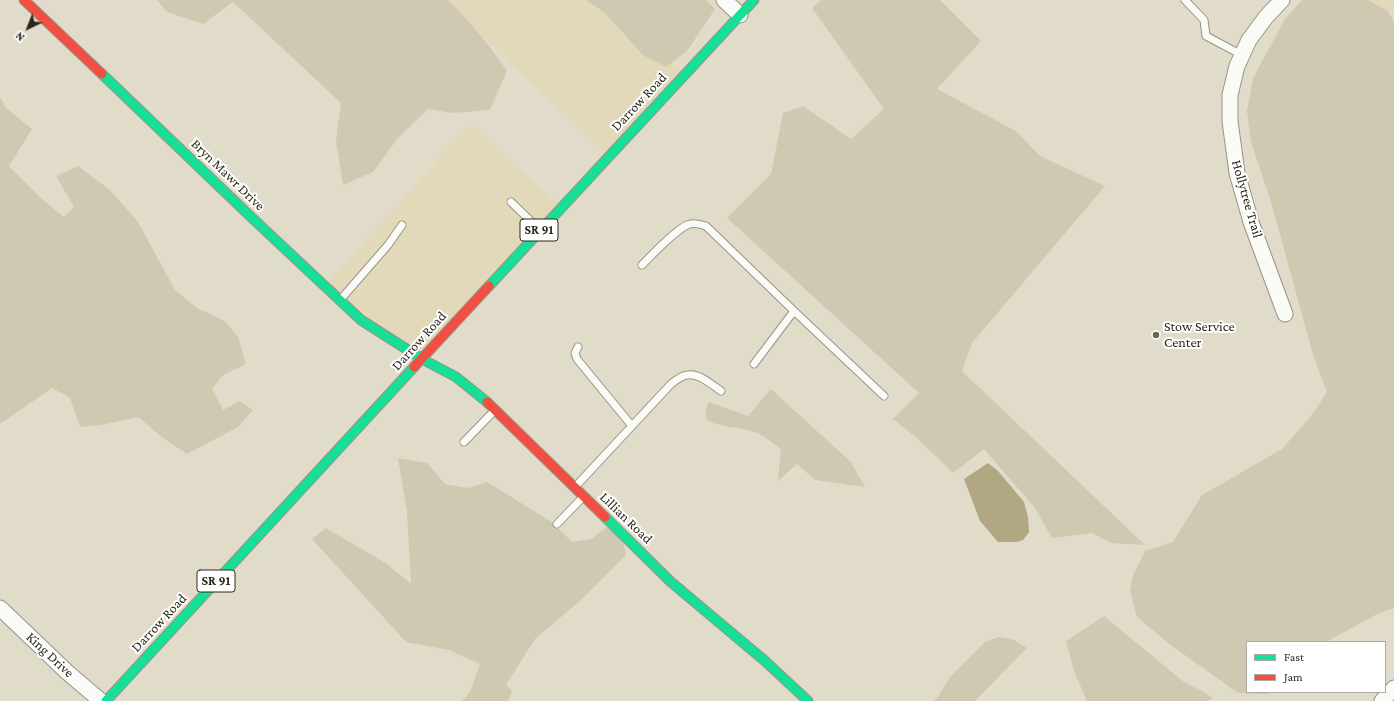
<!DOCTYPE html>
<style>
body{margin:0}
#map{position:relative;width:1394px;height:701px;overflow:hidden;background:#e1dcca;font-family:"Crimson Pro",serif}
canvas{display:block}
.legend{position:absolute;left:1246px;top:641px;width:140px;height:52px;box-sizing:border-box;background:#fff;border:1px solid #aaa9a4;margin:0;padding:5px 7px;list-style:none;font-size:12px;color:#2b281b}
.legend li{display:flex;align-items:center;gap:8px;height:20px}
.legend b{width:20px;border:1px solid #aaa9a4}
.north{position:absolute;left:8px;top:8px;width:40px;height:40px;-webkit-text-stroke:3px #fff;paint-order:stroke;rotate:223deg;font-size:11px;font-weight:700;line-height:16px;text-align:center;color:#2b281b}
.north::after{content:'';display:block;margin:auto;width:14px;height:18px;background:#2b281b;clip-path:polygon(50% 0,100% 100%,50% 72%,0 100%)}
</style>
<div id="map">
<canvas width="1394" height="701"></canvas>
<ul class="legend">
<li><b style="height:5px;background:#16e098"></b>Fast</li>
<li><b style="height:5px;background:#f24e42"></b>Jam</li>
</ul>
<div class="north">N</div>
</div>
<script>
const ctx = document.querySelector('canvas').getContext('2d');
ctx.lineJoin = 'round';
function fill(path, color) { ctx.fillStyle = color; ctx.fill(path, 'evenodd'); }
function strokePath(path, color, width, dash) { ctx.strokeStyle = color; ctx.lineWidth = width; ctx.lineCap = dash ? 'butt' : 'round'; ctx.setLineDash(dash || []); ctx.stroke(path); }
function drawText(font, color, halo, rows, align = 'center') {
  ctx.font = font + ' "Crimson Pro",serif'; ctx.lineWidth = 4; ctx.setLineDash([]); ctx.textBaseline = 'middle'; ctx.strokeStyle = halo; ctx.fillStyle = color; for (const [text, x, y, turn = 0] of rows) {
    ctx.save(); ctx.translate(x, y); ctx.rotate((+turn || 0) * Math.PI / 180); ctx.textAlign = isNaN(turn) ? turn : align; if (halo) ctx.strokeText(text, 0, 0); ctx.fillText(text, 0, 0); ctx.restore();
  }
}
const built = new Path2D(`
 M444,0H603L684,74L608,156Z
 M1368,0H1394V9L1388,11Z
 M470,124L561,206L422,359L325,286Z`);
const green = new Path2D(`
 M157,0H448C470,22 490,45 507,71L490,110L452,113L428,109L398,138L373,172L343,185L336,141L341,103L233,2L203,24L167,12Z
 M586,0H706L715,9L687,51L666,67L643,55L605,13Z
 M821,0H940L981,41L937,89L1016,131L1040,156L1105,186L972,343L962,371L1145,545L1111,543L1092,533L1052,538L1035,508L984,449L953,473L917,438L893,419L919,393L727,218L771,174L783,113L803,106L851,139L884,109L812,8Z
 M1302,0H1368L1388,11L1394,22V608L1379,613L1326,642H1247V692H1268L1267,694L1238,693L1168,643L1137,617L1130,591L1133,575L1145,551L1173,542L1202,495L1282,449L1312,415L1327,392L1314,358L1271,202L1251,142L1247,111L1253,78L1285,19Z
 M0,97L6,108L32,129L9,166L43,200L64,217L74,207L56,176L78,166L110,190L138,222L175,290L197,308L225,321L238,337L246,364L223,375L212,389L223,410L240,401L253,410L238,427L187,454L163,438L138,417L101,425L80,427L70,398L52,388L0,424Z
 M771,389L851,462L865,487L815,480L797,464L778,481L781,449C773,444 765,436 757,433C741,426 717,428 706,419V408L709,402L748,416Z
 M398,458L427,463L445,484L468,488L487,482L552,522L572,542L591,539L607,527L623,540L626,555L580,601L535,639L506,685L512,691L508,701H462L470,692L480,664L449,650L406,642L312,539L326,528L387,564L411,584L407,512Z
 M1104,616L1184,682L1200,690L1213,698L1207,701H1087L1074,671L1066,641Z
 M998,637L1012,639L1027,648L975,701H934L939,695L950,677L984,643Z`);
const water = new Path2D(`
 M988,463L998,471L1024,502L1028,517L1029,532L1023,540L1016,542H998L980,521L964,479Z`);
const lane = new Path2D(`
 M1185,0L1204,20L1206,36L1242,55
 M511,202L538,228
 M642,265C654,253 673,232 687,225C693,222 700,224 706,226L794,311
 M341,299L388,245L402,225
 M578,347L575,353L577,359L632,426
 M754,364L794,311L884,396
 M464,442L494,411
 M576,486L671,384C676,380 682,375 688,375C699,373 712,385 721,391
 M557,524L583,497`);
const street = new Path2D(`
 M724,0L740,15
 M1282,0L1266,17L1249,40L1237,66L1230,95V121L1237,173L1251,222L1285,314
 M0,608L67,672L101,701
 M1382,701L1394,688`);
const fast = new Path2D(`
 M102,74L250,216L361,320L422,359L456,377L487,402
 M489,286L754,0
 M605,517L671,582L765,661L808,701
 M106,701L414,367`);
const jam = new Path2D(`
 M24,0L102,74
 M414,367L489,286
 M487,402L605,517`);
const markers = [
 [1156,335,4,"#6b6758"]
];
const shields = [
 [539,230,38],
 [216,581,38]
];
const shieldNames = [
 ["SR 91",539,230],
 ["SR 91",216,581]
];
const streetNames = [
 ["Darrow Road",639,102,-47],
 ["Bryn Mawr Drive",228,175,44],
 ["Hollytree Trail",1247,199,74],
 ["Darrow Road",419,341,-48],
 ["Lillian Road",626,518,44],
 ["Darrow Road",159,623,-47],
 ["King Drive",50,655,43]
];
const poiNames = [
 ["Stow Service",1164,327],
 ["Center",1164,343]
];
fill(built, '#e2d9bb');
fill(green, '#cfc9b1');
fill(water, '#b1a783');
strokePath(lane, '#989486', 9);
strokePath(street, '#989486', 17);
strokePath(fast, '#989486', 11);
strokePath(jam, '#989486', 11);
strokePath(lane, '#fafaf7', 7);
strokePath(street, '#fafaf7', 15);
strokePath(fast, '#16e098', 9);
strokePath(jam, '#f24e42', 9);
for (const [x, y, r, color] of markers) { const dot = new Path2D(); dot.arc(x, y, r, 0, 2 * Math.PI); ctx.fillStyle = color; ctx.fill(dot); strokePath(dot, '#fff', 1.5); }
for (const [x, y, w] of shields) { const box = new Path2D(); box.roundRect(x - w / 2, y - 11, w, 22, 3); ctx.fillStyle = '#fff'; ctx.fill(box); strokePath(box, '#2b281b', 1); }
drawText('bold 13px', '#2b281b', null, shieldNames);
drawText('14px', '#2b281b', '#fff', streetNames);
drawText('14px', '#2b281b', '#fff', poiNames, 'left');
</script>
